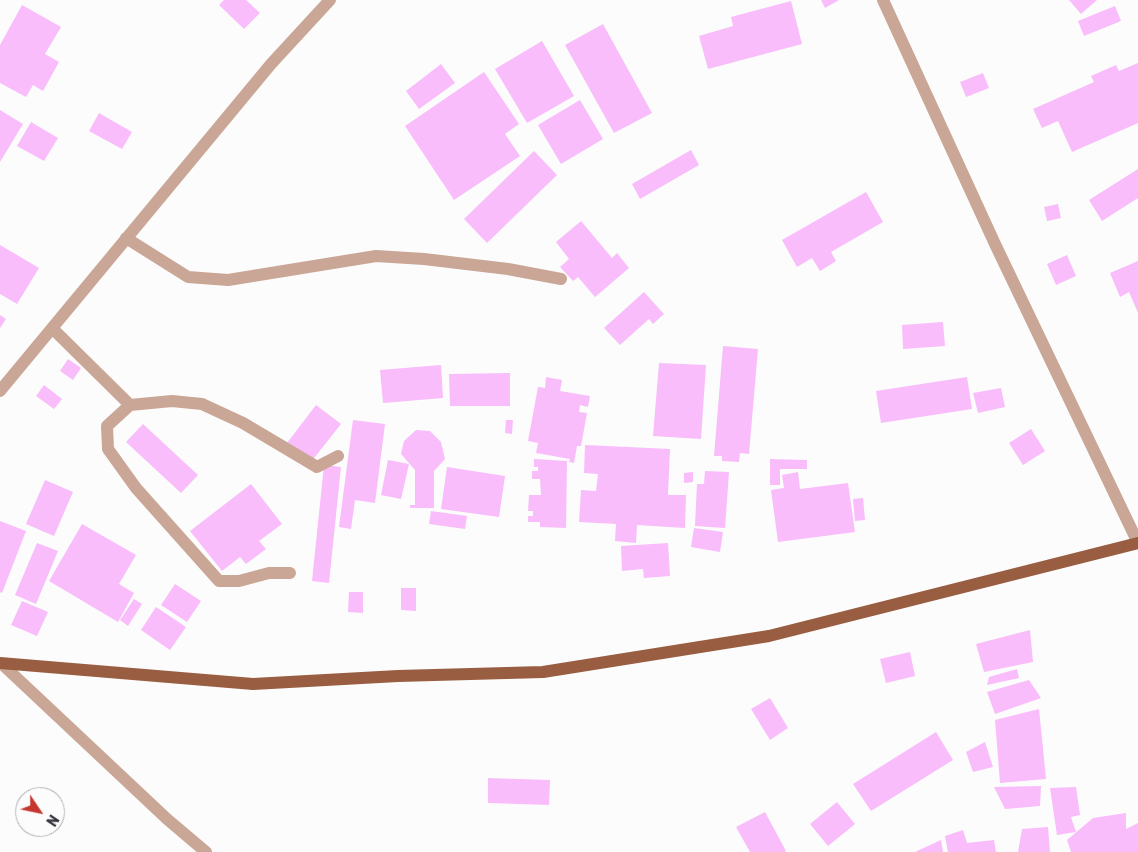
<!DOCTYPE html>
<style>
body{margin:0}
#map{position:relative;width:1138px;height:852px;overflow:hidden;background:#fcfcfc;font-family:Rubik,sans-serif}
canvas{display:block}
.north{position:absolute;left:15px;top:787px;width:50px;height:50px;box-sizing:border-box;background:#fcfcfc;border:1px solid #afaeb2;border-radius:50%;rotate:124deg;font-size:14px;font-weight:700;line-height:20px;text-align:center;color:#3c3842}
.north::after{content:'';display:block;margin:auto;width:18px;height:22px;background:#c5372e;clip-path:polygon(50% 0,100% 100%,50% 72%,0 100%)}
</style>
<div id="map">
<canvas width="1138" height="852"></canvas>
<div class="north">N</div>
</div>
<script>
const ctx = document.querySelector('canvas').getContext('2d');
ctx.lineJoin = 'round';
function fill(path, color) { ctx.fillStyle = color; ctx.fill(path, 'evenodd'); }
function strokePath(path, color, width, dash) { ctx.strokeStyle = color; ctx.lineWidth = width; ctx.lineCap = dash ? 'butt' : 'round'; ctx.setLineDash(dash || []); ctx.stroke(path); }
const building = new Path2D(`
 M224,0H246L260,13L244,29L219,5Z
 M821,0H839L825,8Z
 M1069,0H1097L1081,14Z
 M791,1L802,44L708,69L699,36L733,26L731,17Z
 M22,5L61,27L45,54L59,62L43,91L33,85L26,97L0,83V45Z
 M1115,6L1121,21L1084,36L1078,21Z
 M603,24L652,113L614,133L565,45Z
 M542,41L574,96L527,123L495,69Z
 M1138,63V123L1072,152L1058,121L1042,128L1033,109L1094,82L1091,76L1116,65L1119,71Z
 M441,64L455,83L419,109L406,91Z
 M484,72L519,124L505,134L520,156L454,200L405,126Z
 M983,73L989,88L966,97L960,82Z
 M580,100L603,139L561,164L538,125Z
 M0,110L23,124L0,162Z
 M99,113L132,132L122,149L89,131Z
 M31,122L58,138L44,161L17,146Z
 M691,150L699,165L640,199L632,184Z
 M534,151L557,175L487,243L464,219Z
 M1138,169V198L1102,221L1089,200Z
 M866,192L883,222L831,252L836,261L820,271L812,258L797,267L782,240Z
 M1058,204L1061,218L1047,221L1044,207Z
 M581,221L612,258L617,253L629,268L595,297L578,277L573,281L560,267L569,259L556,242Z
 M0,245L39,268L17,304L0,294Z
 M1067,255L1076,276L1056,285L1047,264Z
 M1138,261V313L1129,292L1120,297L1110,273Z
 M644,292L664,314L653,324L649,319L620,345L604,328Z
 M0,315L6,319L0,328Z
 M943,322L945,346L903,349L902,325Z
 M723,346L758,349L749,454L740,453L739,462L722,461V456H714Z
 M68,359L81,368L73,380L60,371Z
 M659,363L706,365L701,439L653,436Z
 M441,365L443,398L383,403L380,370Z
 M510,373V406H450L449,374Z
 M546,377L562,380L560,391L590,396L588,407L580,405L579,412L587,413L581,446H577L574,463L569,462L570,459L536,453L538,443L528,441L538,387L545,388Z
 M967,377L972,409L881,423L876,391Z
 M44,385L62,399L54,409L36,396Z
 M1001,388L1005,407L978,413L973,393Z
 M316,405L341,424L311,462L287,443Z
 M353,420L385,424L375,503L355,500L351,529L339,527Z
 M506,420H513L512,434L505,433Z
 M143,424L198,475L181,493L126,442Z
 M1031,429L1045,451L1023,465L1009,443Z
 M416,430L430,431L441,442L445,459L434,471V508H410V505H415V470L401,454L404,441Z
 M585,445L670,449L668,495H686L685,528L637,525L636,543L615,541L616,524L579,522L581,490L596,491L598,474L584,473Z
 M534,459L567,461L566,528L540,527V522H528V516H533V511H528L529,495H541L540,479H532V471H538V467H534Z
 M770,459L807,460V469H780V485H770Z
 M388,460L409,464L401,499L381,495Z
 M324,465L341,467L329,583L312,581Z
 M447,467L505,476L499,517L441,509Z
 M705,471L729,472L725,528L695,526L697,484H704Z
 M693,472V482L684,483V473Z
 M798,472L800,489L848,483L855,532L778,542L771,490L784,488L782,475Z
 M45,480L73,492L54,536L26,524Z
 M251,484L282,524L259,541L266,549L246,564L240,557L222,571L190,531Z
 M863,498L865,520L855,521L853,499Z
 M431,511L467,516L465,529L429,524Z
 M0,521L26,531L2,593L0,592Z
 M82,524L136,555L119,584L134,593L118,622L49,581Z
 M694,528L723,532L720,552L691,547Z
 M37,543L58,551L36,604L15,595Z
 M668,543L670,576L644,578L643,569L622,571L621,546Z
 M175,584L201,601L187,622L161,605Z
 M401,588H416V611L401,610Z
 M349,592H363V613L348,612Z
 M134,599L142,604L128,626L120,620Z
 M22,601L48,612L37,636L11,625Z
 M156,607L186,627L170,650L141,630Z
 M1030,630L1033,662L984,672L976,644Z
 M910,652L915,676L886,683L880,659Z
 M1017,669L1019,678L987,685L989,677Z
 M1029,680L1041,698L995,714L987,692Z
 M770,698L788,728L770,740L751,709Z
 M1039,709L1046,779L1000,783L995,720Z
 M936,732L953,760L871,811L853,784Z
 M985,742L993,767L973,772L966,752Z
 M488,778L550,780L549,805L488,803Z
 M1041,786L1040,806L1005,809L994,787Z
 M1076,787L1080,815L1071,817L1076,832L1057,835L1050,788Z
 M837,802L855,824L828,846L810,824Z
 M765,812L786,851L785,852H750L736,827Z
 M1126,813V829L1138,823V852H1071L1067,840L1093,818Z
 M1048,827L1050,852H1018L1022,829Z
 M963,830L967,843L994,840L996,852H948L945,836Z
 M941,840L943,852H915Z`);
const minor = new Path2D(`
 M883,0L995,244L1138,543
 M126,238L188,277L228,280L376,256L424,259L508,269L561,279
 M52,328L130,405
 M0,391L271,64L330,0
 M290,573H269L239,581H219L136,488L108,449L107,426L130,405L172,401L202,404L243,423L317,467L338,456
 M2,664L167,819L206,852`);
const major = new Path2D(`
 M0,663L253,684L398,676L543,672L769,636L1138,543`);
fill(building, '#f8bdfa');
strokePath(minor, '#c9a696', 12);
strokePath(major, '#995d41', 12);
</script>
